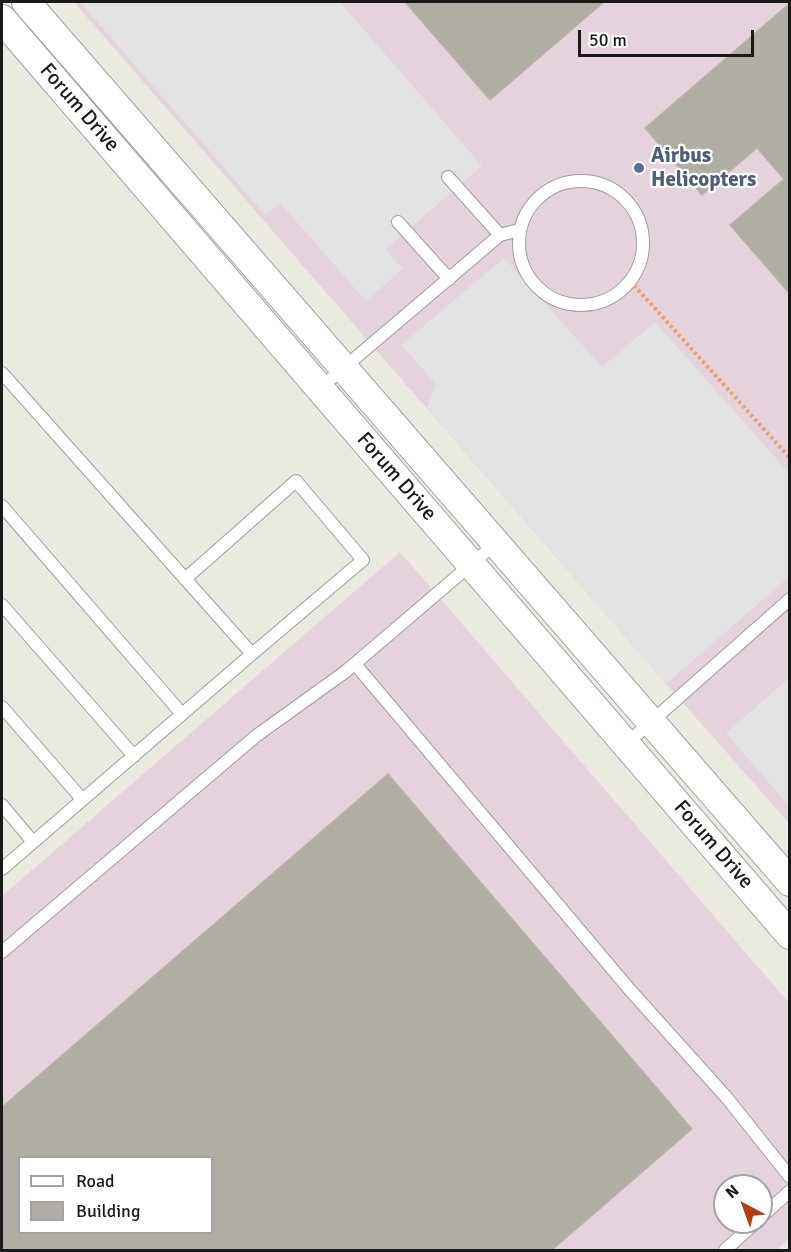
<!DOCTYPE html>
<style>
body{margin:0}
#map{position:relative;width:791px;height:1252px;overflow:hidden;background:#ebeae1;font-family:Signika,sans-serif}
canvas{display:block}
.frame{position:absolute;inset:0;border:3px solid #1a1a1a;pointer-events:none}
.legend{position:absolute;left:18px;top:1156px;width:195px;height:78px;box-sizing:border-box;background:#fff;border:2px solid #a3a3a3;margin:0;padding:8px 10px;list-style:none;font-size:18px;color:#1a1a1a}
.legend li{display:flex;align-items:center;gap:12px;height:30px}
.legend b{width:30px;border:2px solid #a3a3a3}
.north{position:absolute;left:713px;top:1174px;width:60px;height:60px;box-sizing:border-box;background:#fff;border:2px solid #a3a3a3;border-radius:50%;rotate:319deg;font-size:16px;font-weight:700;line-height:24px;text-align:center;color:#1a1a1a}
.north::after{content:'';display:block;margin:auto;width:21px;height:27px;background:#b13f14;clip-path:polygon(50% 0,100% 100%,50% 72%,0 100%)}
.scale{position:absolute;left:578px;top:30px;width:176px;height:27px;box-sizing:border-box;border:3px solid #1a1a1a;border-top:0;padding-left:8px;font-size:18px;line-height:21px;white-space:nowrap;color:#1a1a1a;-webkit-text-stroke:4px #fff;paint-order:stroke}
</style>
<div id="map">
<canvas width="791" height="1252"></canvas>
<div class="frame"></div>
<ul class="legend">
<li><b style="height:8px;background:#fff"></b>Road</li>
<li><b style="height:16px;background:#b0ada4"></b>Building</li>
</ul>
<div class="north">N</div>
<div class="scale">50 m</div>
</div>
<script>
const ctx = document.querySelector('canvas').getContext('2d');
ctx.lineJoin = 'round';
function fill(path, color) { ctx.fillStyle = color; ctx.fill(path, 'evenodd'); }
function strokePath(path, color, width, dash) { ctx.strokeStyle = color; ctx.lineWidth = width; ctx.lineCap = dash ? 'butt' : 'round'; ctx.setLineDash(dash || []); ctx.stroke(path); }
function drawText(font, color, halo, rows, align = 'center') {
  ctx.font = font + ' Signika,sans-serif'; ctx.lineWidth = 4.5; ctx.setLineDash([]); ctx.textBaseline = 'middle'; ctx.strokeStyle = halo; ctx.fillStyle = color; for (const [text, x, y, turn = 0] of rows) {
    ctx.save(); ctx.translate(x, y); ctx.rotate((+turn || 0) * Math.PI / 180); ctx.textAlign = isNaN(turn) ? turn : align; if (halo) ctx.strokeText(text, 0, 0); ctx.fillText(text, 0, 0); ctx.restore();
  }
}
const industrial = new Path2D(`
 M74,2H789V823L666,684Z
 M400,552L789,1003V1239L776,1250H2V896ZM20,1158H212V1232H20ZM725,1186H761V1222H725Z`);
const parking = new Path2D(`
 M80,2H340L482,166L386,249L403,269L366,301L280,203L265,215Z
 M504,258L602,367L655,322L789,473V577L666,684L427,408L436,384L401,345Z
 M789,678V806L726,733Z`);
const building = new Path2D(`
 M405,2H604L490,100Z
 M790,3V294L730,225L784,179L757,148L702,195L645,128Z
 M388,774L692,1129L552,1250H2V1107ZM20,1158H212V1232H20Z`);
const path = new Path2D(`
 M630,281L790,458`);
const service = new Path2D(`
 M448,177L500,235
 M519 243a62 62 0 1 1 124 0a62 62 0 1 1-124 0Z
 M398,222L449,279
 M2,373L252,654L2,869
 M320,388L500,235L519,230
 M2,506L182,714
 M185,579L296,481L363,560L252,654
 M2,605L134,756
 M355,664L630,990L727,1098L790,1177
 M2,707L82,799
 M626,744L790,599
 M2,805L33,842
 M2,952L256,736L345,672L495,544
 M761,1217L790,1191
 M725,1250L756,1222`);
const tertiary = new Path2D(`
 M26,2L790,882
 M2,19L790,935`);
const markers = [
 [639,168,6,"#5c6f8a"]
];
const streetNames = [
 ["Forum Drive",79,108,49],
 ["Forum Drive",396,477,49],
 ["Forum Drive",713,845,49]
];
const serviceNames = [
 ["Airbus",651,156],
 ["Helicopters",651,180]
];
fill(industrial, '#e4d3dc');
fill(parking, '#e2e2e2');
fill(building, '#b0ada4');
strokePath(building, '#bbb5a5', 1.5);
strokePath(service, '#9e9e9e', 14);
strokePath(tertiary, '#9e9e9e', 30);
strokePath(path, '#eaa072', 4, [3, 3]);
strokePath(service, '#fff', 12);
strokePath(tertiary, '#fff', 28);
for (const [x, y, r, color] of markers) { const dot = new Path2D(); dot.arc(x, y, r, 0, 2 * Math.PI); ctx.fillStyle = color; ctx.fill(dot); strokePath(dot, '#fff', 2); }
drawText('21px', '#1a1a1a', '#fff', streetNames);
drawText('bold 21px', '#4e5e75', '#fff', serviceNames, 'left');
</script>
